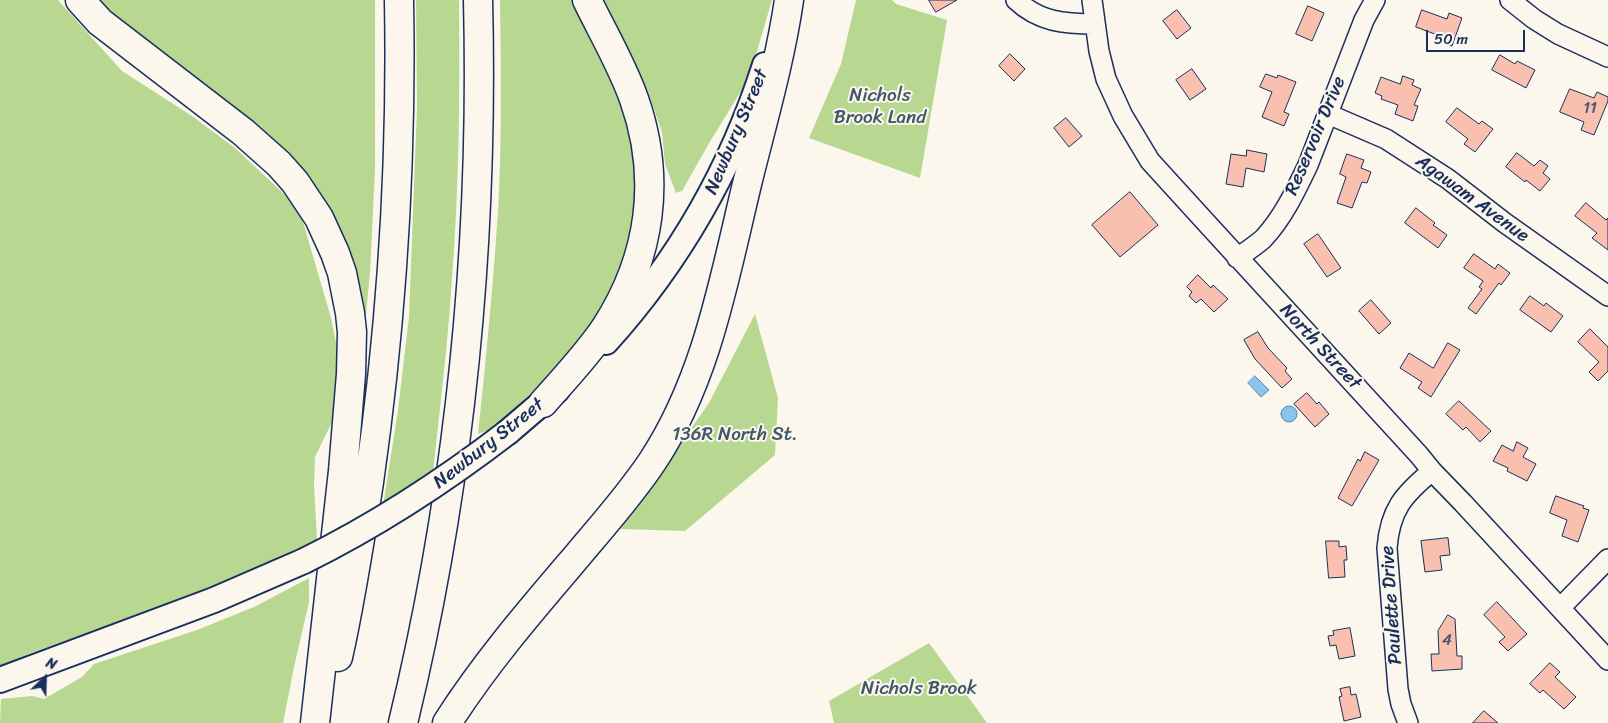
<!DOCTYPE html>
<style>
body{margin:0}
#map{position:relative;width:1608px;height:723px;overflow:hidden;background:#fbf7ec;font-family:Sriracha,sans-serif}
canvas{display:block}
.north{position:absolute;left:20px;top:653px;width:50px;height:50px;-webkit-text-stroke:4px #fbf7ec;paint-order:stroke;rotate:24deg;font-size:14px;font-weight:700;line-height:20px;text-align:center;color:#1b2f5e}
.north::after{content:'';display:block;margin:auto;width:18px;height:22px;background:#1b2f5e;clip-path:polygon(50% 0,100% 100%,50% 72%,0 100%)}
.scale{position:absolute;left:1426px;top:30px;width:99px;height:22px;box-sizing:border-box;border:2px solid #1b2f5e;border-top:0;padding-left:6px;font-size:15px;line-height:18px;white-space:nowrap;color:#1b2f5e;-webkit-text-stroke:4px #fbf7ec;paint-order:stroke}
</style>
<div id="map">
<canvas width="1608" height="723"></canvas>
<div class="north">N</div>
<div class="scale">50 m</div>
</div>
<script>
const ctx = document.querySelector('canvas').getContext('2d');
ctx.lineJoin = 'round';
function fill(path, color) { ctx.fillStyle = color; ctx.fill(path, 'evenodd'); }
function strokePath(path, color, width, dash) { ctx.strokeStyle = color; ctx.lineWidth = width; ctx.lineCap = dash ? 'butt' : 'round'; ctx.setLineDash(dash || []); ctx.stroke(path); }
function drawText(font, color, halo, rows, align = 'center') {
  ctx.font = font + ' Sriracha,sans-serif'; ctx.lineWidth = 4; ctx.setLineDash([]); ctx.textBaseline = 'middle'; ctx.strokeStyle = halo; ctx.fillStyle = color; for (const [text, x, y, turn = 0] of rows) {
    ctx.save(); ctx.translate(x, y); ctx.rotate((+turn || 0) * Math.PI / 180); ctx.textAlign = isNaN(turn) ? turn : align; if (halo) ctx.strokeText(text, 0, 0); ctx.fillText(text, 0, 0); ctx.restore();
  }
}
const green = new Path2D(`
 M0,0H58L122,71L192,116L235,148L299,208L331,318L339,358L334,418L315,457L314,484L317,540L209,589L28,654L0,666Z
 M89,0H375V169L370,273L362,356L337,233Z
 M416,0H459C460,98 459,195 451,292C447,353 439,413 433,474L383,506L398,410L409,317L417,108Z
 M500,0H579L635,133L636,234L602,318L554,372L493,428L478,434C486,360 493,286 498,212C502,141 501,71 500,0Z
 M604,0H772L752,68L744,86L708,145L682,191L676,193L665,164L662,132L648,92Z
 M856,0H892L896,4L947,20L920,178L809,138L841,64Z
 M755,314L778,398L775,455L685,531L620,529L709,403Z
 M309,578V602L294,667L283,723H0L1,699L32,696L44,699L82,677L94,664L197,630L254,607Z
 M929,643L987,723H834L829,701Z`);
const water = new Path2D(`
 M1255,376L1269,390L1261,397L1248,383Z
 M1281 414a8 8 0 1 1 16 0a8 8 0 1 1-16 0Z`);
const building = new Path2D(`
 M929,0H957L936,12Z
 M1308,6L1324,13L1312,41L1296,34Z
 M1177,10L1191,28L1177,39L1163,21Z
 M1422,10L1447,19L1449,13L1462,18L1452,46L1439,41L1440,36L1416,27Z
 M1010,54L1025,69L1014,81L999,66Z
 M1500,55L1515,64L1517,61L1535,70L1526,88L1492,70Z
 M1192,69L1206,89L1190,100L1176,80Z
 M1266,74L1277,78L1278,75L1296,82L1284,112L1289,114L1284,126L1262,117L1272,92L1260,87Z
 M1403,76L1414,80L1412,85L1421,89L1414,105L1418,106L1413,121L1395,114L1398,105L1381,99L1382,96L1375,93L1381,77L1400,84Z
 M1570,89L1594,98L1597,92L1608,97V101L1594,135L1581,130L1584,122L1560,112Z
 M1457,108L1479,124L1482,121L1493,129L1475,152L1464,144L1468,139L1446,122Z
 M1066,118L1082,136L1069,147L1054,128Z
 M1247,150L1267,154L1264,172L1246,168L1243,187L1226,184L1231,154L1246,156Z
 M1517,153L1534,166L1540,160L1548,166L1543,173L1550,179L1540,191L1526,180L1525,182L1506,167Z
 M1347,154L1364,160L1361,168L1371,172L1367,183L1362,182L1352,208L1337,203L1346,177L1340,174Z
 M1130,192L1158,225L1120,257L1092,225Z
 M1586,203L1606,220L1608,218V250L1592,238L1597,233L1575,216Z
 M1416,208L1435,223L1433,225L1447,235L1438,248L1405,223Z
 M1318,234L1341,268L1327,277L1304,244Z
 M1474,254L1495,269L1498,264L1510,273L1501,285L1499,283L1476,314L1468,308L1482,289L1479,287L1483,281L1464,268Z
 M1198,275L1211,288L1213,285L1228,299L1214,312L1201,299L1196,303L1189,296L1192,292L1187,287Z
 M1530,296L1544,306L1546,303L1563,316L1551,332L1520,310Z
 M1371,300L1391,323L1379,334L1359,311Z
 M1590,329L1608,347V371L1598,381L1589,372L1599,362L1578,342Z
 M1258,332L1268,348L1287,368L1285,371L1292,379L1282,388L1255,359L1244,340Z
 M1448,343L1460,350L1431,397L1418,388L1422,382L1400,368L1409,353L1433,368Z
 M1307,393L1317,404L1319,402L1329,414L1315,427L1294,404Z
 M1459,401L1491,431L1480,442L1466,427L1463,430L1446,414Z
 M1517,442L1528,448L1523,457L1536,464L1527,481L1507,471L1508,468L1493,461L1502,445L1513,451Z
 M1365,452L1379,460L1352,506L1338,498L1358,459L1360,461Z
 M1556,496L1584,506L1583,508L1589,510L1578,542L1562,536L1567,520L1550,513Z
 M1448,538L1450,555L1440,556L1442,570L1425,572L1421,541Z
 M1326,541H1339V547L1346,546L1347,560H1344L1345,577L1329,578Z
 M1497,602L1527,634L1508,651L1499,642L1505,637L1484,615Z
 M1448,615L1455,619L1457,656H1462V669L1432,671L1431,654H1439L1438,631Z
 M1350,628L1355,656L1339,659L1336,645L1330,646L1328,636L1334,635L1333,631Z
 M1550,663L1560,672L1555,677L1576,697L1564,709L1543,690L1540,693L1530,684Z
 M1350,687L1351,695L1356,694L1361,717L1344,721L1339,697L1342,696L1340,689Z
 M1484,711L1498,723H1473Z`);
const minor = new Path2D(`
 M1016,0C1039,22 1065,24 1095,24
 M1092,0L1099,51L1106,79L1123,116L1150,161L1212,229L1419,455L1432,471L1463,503L1608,660
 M1510,0L1534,19L1558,34L1608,57
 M1328,114L1386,139L1448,179L1505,223L1608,296
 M1237,258C1246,252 1255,246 1263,239C1283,218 1296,190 1308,165L1364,20L1375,0
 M1560,608L1608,559
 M1408,723L1401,704L1398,689L1387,548C1390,510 1403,495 1432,471`);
const major = new Path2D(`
 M606,342C679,261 732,168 765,65
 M508,432L557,390
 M0,680L214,600L304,561`);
const highway = new Path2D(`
 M80,0L100,22L243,132L279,164L295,182L319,218L335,253L342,273L350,313L352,332L351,374L343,471L315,723
 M543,403C565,378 588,354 606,327C651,257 662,178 634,99C622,65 603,33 587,0
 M338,657C351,599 360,540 369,482C392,322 402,161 399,0
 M403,723C460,487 484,242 478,0
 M447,723C486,662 532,609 578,555C604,524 630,495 652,462C707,379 724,279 747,184C762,123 780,62 789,0`);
const majorBridge = new Path2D(`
 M304,561C377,525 443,482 508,432`);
const numberNames = [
 ["11",1590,109],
 ["4",1447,641]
];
const parkNames = [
 ["Nichols",880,96],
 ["Brook Land",880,118],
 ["136R North St.",735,435],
 ["Nichols Brook",919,689]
];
const streetNames = [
 ["Newbury Street",737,132,-67],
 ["Reservoir Drive",1316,136,-67],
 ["Agawam Avenue",1472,199,36],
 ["North Street",1320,347,47],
 ["Newbury Street",489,444,-38],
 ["Paulette Drive",1392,605,-94]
];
fill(green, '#b8d790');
fill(water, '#8bc4ea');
strokePath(water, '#5e88b2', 1);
fill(building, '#f9c0af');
strokePath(building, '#1b2f5e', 1);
strokePath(minor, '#1b2f5e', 22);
strokePath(major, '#1b2f5e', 28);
strokePath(highway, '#1b2f5e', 31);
strokePath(minor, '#fbf7ec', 19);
strokePath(major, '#fbf7ec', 24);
strokePath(highway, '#fbf7ec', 28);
strokePath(majorBridge, '#1b2f5e', 28, []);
strokePath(majorBridge, '#fbf7ec', 24);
drawText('16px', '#525372', null, numberNames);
drawText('19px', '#42596a', '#fbf7ec', parkNames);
drawText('19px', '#1b2f5e', '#fbf7ec', streetNames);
</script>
